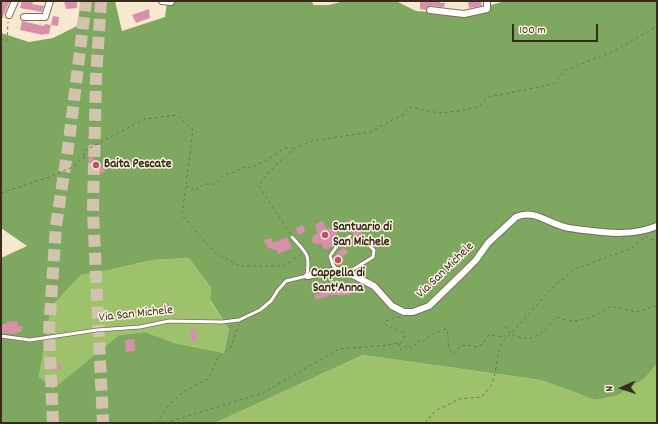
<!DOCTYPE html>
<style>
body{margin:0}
#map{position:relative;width:658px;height:424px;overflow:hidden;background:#f6e9d0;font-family:Dekko,sans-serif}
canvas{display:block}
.frame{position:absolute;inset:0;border:2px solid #3b2a1e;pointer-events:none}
.north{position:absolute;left:602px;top:368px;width:40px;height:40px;-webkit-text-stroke:3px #fcf5e5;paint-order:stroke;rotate:267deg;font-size:11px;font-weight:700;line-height:16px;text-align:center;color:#3b2a1e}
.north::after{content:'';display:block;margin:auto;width:14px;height:18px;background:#3b2a1e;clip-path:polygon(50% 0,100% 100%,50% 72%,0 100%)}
.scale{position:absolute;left:512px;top:24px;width:86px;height:18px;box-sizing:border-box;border:2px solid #3b2a1e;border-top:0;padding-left:5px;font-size:12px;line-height:14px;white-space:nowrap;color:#3b2a1e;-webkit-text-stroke:3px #fcf5e5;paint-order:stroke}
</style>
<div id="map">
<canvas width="658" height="424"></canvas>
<div class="frame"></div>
<div class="north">N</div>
<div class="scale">100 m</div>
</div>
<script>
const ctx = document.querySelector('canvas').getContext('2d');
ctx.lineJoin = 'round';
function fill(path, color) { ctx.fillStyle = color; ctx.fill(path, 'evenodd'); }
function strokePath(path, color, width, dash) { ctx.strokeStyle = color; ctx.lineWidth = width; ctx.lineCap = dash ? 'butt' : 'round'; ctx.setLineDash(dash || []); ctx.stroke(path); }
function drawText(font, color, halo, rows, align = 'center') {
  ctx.font = font + ' Dekko,sans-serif'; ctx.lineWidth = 3; ctx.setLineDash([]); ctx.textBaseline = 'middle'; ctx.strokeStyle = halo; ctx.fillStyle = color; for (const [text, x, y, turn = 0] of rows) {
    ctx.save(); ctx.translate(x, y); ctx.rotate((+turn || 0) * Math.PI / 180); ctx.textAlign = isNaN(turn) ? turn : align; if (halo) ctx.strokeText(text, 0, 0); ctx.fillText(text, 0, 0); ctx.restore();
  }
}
const green = new Path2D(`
 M189,258L211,288L210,301L229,329L224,353L175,343L145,332L119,335L53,390L39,377L51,307L81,275L110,270L152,260Z
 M363,355L540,380L571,390L594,400L645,378L657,364V423H215Z`);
const forest = new Path2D(`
 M81,1H115L122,31L165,17L167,1H311L314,5H329L344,1H396L416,11L461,14L505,1H657V364L645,378L618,395L594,400L570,390L540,380L363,355L215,423H1V258L27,246L1,228V33L29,42L53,38L77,26ZM189,258L211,288L210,300L229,329L224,353L175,343L145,332L119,335L53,389L39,377L51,307L81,275L110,270L152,260Z`);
const building = new Path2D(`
 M1,1H10L1,21Z
 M22,1L33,2L32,4L44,6L42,12L20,8Z
 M64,1H77V8L66,9Z
 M421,1H440V3H445L444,7L430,6L427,7L426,10L420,9V2Z
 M468,1H481L482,6L469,8Z
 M149,9L150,18L136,23L132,15Z
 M53,16L59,17L58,26L51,25L49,34H43V35L20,30L22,21L44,26L45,24L51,25Z
 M91,156L105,170L102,174L87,160Z
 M351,219L362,234L355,237L345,224Z
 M321,221L324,223L327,229L333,228L336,229L337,233L336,237L333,239L334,243H333V246L325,250L321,243L317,245L316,243H313L312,239L314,235L318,233L315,226L317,223Z
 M303,225L305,232L298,235L296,228Z
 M287,237L292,248L278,254L276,249L273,250L272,248L268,249L264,240L271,238L273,243Z
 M344,248L348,252L340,259L336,254Z
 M327,283H336V287H349V295H328V297L315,299L314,295L327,292Z
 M170,303L171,315H163L162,304Z
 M7,321L18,322V326H22L21,332H17V334L1,333L2,324H6Z
 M196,329L197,341H191L190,330Z
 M134,339L135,351L126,352L125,340Z
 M62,364V369L50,370V365Z`);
const highwayTunnel = new Path2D(`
 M101,1L96,78L93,211L103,423
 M53,423L49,331L56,226L69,141L86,1`);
const path = new Path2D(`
 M1,39L7,41L8,22
 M186,186L192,188L194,191L204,184H216L224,175L235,172L243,167L248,168L264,162L285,148H294
 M1,193L49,177L75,166L81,158H86L84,155V151L145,119L177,115L193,130L182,215L215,253L240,266H284L302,254
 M290,234L259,186L264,178L279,162L296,148L312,141L370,132L404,114L409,107L439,113L459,111L478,107L489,97L553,84L566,70L614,51L654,28H657
 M645,236L657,242
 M505,326L511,334L553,287L575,269L632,248L645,237
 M400,343L399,345L401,350L408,345L412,348L420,340L423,342C428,336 439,330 446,329C451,338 444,345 453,354L461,346L467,345L477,347L481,345L489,335L505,337
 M157,423L169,405L183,392L209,378L218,357L231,347L239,324
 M165,423L263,393L339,349L379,346L400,343L403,341L404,337V333C398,328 390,330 385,324L386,321L393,318L401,317
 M425,423L435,411L459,399L481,397C484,394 489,389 491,385C499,370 494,343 511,334C532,345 543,334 556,317C561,318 567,321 572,321C586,321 600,314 611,306L635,312L657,306`);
const lane = new Path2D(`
 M337,270L333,265L330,256L337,246L350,236
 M349,273L352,270L373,257L374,250L363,240
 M1,336L30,340L97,330L140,327L169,321L222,322L239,320L260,310L271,301L278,290L286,281L307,276C310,253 307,254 292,237`);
const street = new Path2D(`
 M162,1L171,2L170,1
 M430,10L464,14L487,9V1
 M9,15L15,1
 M24,17H45L50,1
 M307,276L337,270L347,272L374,286L392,306L404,312H413L429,306L464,272L476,260L488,243L516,217C535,209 547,223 565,227C571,229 578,229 584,230C608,233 634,236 657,226`);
const markers = [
 [96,165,4,"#d1495b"],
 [325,235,4,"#d1495b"],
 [338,260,4,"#d1495b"]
];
const poiNames = [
 ["Baita Pescate",104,165],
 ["Santuario di",333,228],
 ["San Michele",333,243],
 ["Cappella di",338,274,"center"],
 ["Sant'Anna",338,289,"center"]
];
const streetNames = [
 ["Via San Michele",446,271,-44],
 ["Via San Michele",136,315,-6]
];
fill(green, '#9ec26c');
fill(forest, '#7ea860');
fill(building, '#d890aa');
strokePath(highwayTunnel, '#d1c3ac', 12, [12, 6]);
strokePath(lane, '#7c6d5c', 4.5);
strokePath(street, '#7c6d5c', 8);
strokePath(path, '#7c6d5c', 1, [3, 3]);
strokePath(lane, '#fff', 3);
strokePath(street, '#fff', 6);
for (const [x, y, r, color] of markers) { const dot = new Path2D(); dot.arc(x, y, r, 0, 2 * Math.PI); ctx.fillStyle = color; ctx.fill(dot); strokePath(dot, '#fcf5e5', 1.5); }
drawText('bold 13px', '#3b2a1e', '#fcf5e5', poiNames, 'left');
drawText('13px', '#3b2a1e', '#fcf5e5', streetNames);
</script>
